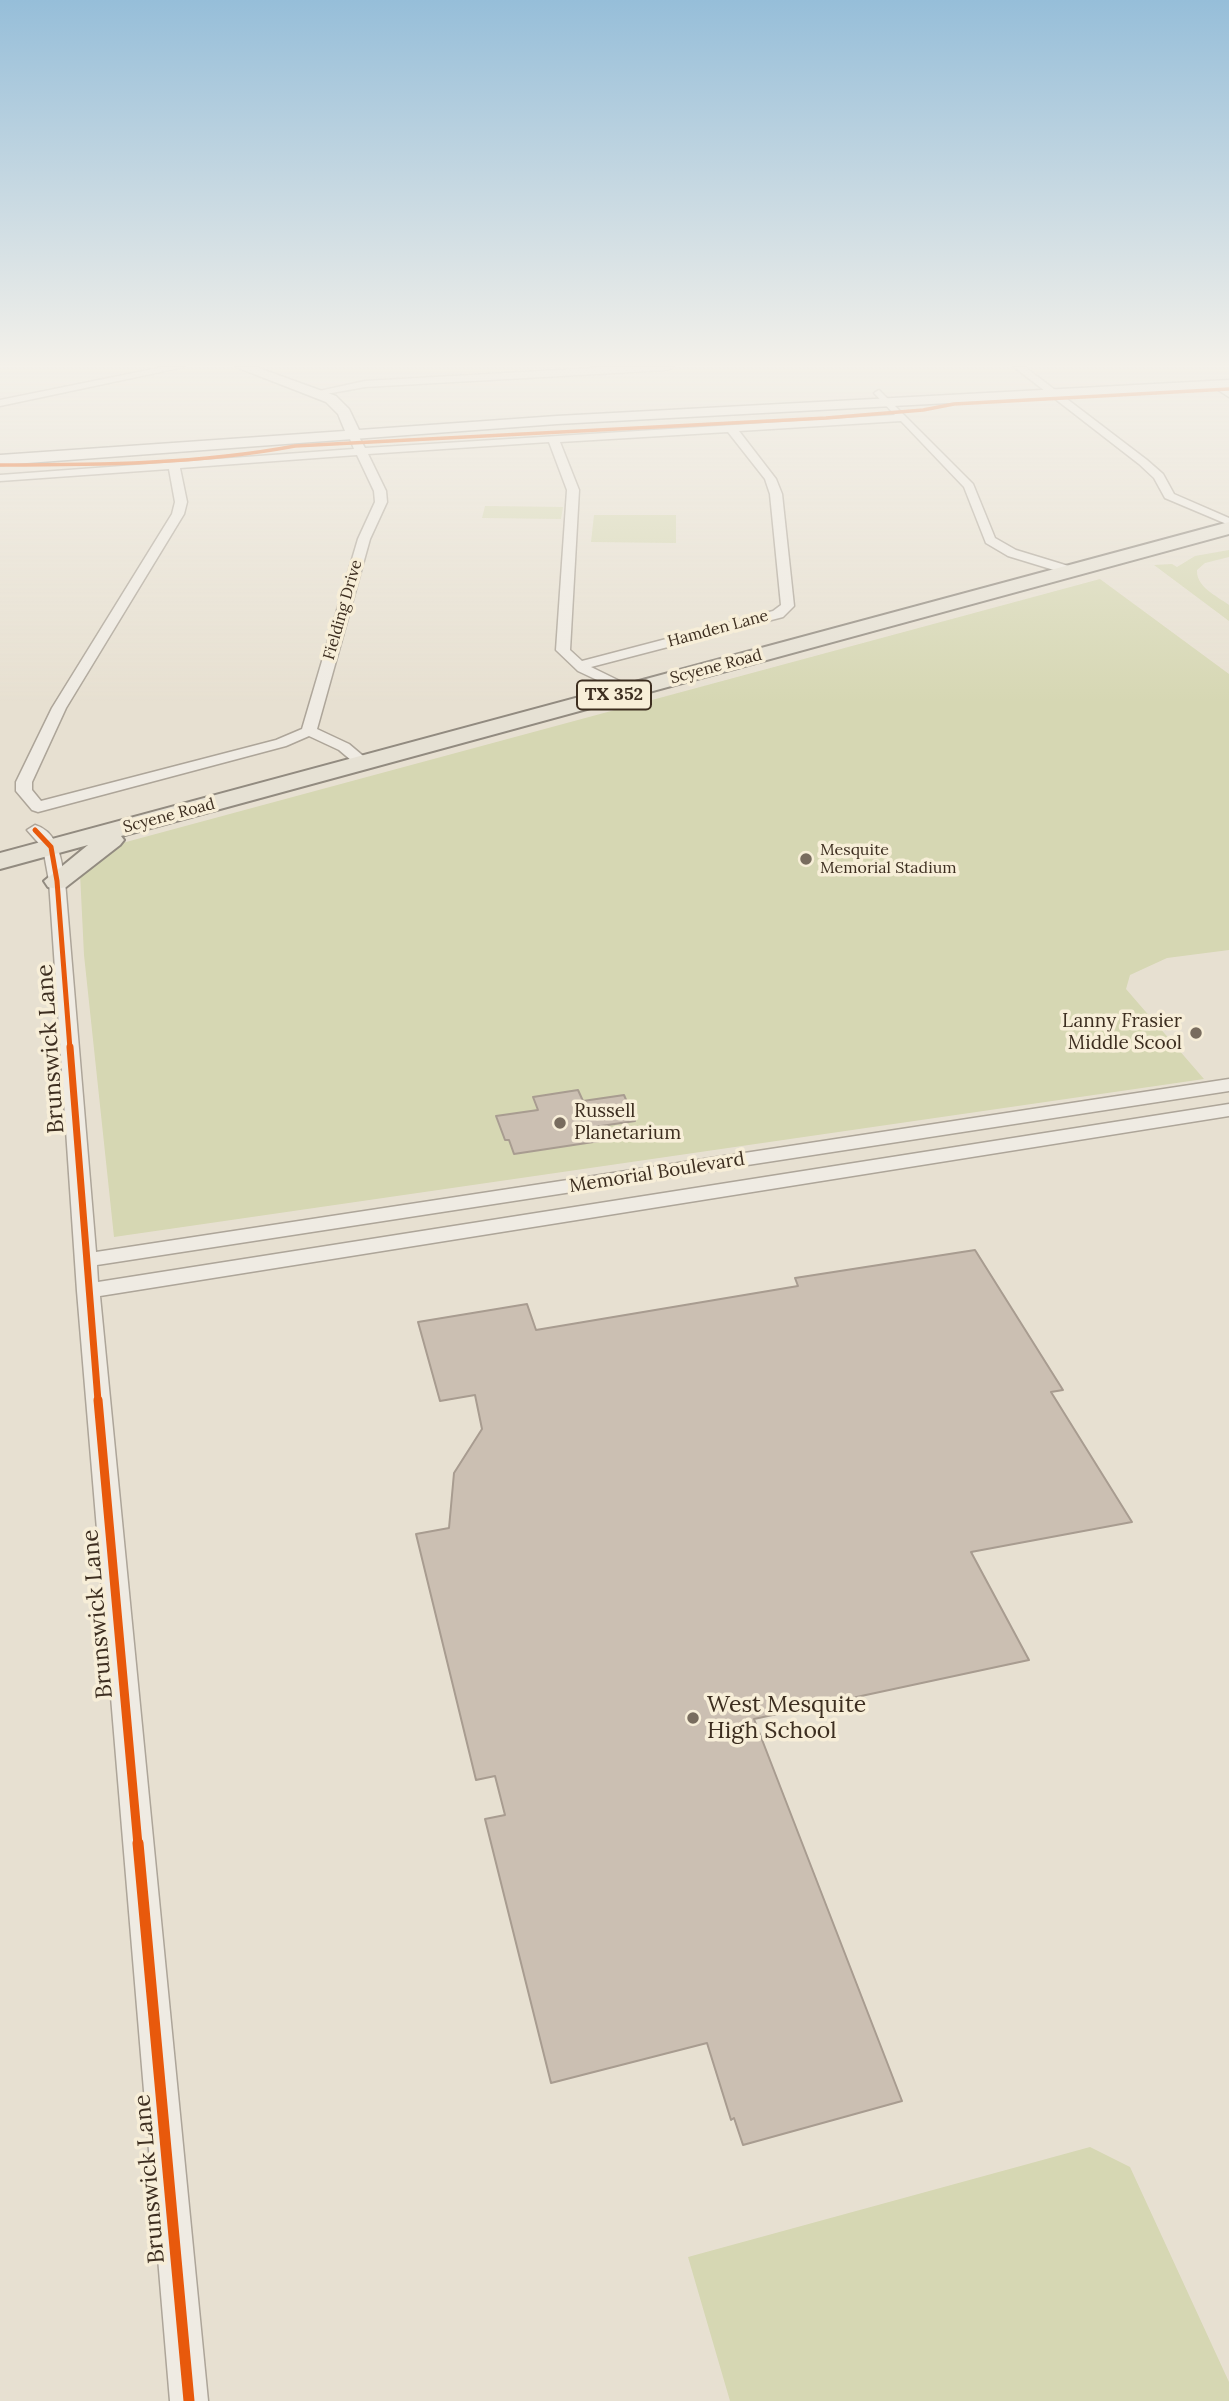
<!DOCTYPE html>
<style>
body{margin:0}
canvas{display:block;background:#e7e0d1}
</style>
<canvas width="1229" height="2401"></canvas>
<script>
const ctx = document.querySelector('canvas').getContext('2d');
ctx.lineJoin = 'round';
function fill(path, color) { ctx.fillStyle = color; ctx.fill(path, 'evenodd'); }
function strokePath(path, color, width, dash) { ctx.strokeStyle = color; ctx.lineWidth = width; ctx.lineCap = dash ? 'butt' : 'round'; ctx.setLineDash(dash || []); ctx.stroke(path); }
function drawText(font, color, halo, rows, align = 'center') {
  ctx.font = font + ' Lora,serif'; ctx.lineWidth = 7; ctx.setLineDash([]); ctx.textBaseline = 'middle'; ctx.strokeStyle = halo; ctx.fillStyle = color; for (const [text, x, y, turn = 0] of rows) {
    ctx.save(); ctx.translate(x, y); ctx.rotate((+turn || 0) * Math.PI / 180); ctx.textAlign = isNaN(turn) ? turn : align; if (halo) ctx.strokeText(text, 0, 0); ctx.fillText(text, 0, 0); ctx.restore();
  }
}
const green = new Path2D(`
 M485,506L563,507L561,519L482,518Z
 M594,515H676V543L591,542Z
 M1229,550V557L1205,563L1197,570C1196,587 1217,596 1229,605V621L1154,565L1172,564L1177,567L1195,556Z
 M1100,579L1229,674V950L1167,958L1130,975L1126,989L1204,1079L114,1237L84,955L80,873L115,845Z
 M1090,2147L1130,2167L1229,2382V2401H730L688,2257Z`);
const building = new Path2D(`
 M578,1090L583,1101L624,1095L635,1121L594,1127L600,1141L514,1154L509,1140H505L496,1116L538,1110L533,1097Z
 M975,1250L1063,1390L1051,1392L1132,1522L971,1552L1029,1660L754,1719L902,2101L743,2145L734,2118L731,2120L707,2043L551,2083L485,1819L505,1815L495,1776L476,1780L416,1534L449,1528L454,1473L482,1429L475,1395L440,1401L418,1322L527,1304L536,1330L798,1286L795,1278Z`);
const street = new Path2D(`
 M163,367H184L0,406V400Z
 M611,367H673L668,370L365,387L315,396L310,393L365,381Z
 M1014,367H1025L1147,460L1163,474L1174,494L1229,518V525L1165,498L1154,478L1139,464Z
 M1212,382H1218L1229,389V397L1212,386Z
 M879,390L973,484L995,538L1016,550L1075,568V574H1067L1008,556L986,543L964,487L901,421L739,431L776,479L782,494L794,606L783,617L591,667L634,688L636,691L629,695L578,671L556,650L567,490L549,442L368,454L386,491L387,502L370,539L317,729L349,744L368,760L370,763L368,766H358L339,750L309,736L286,746L38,812L32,810L16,791V782L52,708L172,514L175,502L169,469L0,481V475L354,449L350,439L355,436L359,437L365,448L895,415L874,393ZM728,432L765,479L770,494L781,605L773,611L582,661L570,650L579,490L560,442ZM357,455L374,491L375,502L358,539L302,729L276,740L41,801L32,790V782L66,708L184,514L187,502L180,468Z
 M35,825C59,832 61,860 65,881L96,1252L1229,1079V1091L97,1265L98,1282L1229,1104V1116L100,1296L208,2401H170L77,1291L49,881L43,848L27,830Z`);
const secondary = new Path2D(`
 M236,367H256L336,396L349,409L359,430L557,416L1229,380V388L557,424L0,465V455L345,431L338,414L326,402Z`);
const primary = new Path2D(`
 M1229,522V534L121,836L124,840L120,845L66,887L57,889L48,887L44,881L88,845L0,869V853Z`);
const cyclewayFar4 = new Path2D(`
 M0,465C98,465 199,464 295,446L826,418L923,410L954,404L1229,389`);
const cyclewayFar3 = new Path2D(`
 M35,830L51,847L57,881L70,1049`);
const cyclewayFar2 = new Path2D(`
 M70,1047L98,1401`);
const cyclewayFar1 = new Path2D(`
 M98,1400L138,1845`);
const cycleway = new Path2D(`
 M138,1843L189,2401`);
const markers = [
 [806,859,7,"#786c5e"],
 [1196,1033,7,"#786c5e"],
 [560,1123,7,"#786c5e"],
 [693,1718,7,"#786c5e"]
];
const farStreetnames = [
 ["Fielding Drive",343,610,-74],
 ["Hamden Lane",718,629,-15],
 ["Scyene Road",716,667,-15],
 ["Scyene Road",169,816,-15]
];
const farPoinames = [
 ["Mesquite",820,850],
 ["Memorial Stadium",820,868]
];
const shields = [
 [614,695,74]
];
const shieldNames = [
 ["TX 352",614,695]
];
const poiNames = [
 ["Lanny Frasier",1182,1022],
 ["Middle Scool",1182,1044],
 ["Russell",574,1112,"left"],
 ["Planetarium",574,1134,"left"]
];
const streetNames = [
 ["Memorial Boulevard",657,1173,-9]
];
const nearStreetnames = [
 ["Brunswick Lane",51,1049,-94],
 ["Brunswick Lane",98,1614,-95],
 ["Brunswick Lane",150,2179,-95]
];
const nearPoinames = [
 ["West Mesquite",707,1705],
 ["High School",707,1731]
];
fill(green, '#d6d7b3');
fill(building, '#cbbfb2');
strokePath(building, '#a89c90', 2);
strokePath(street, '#ada599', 3);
strokePath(secondary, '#9c958a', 3);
strokePath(primary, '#928b80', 4);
fill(street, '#efebe3');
fill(secondary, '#efebe3');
fill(primary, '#e6e1d4');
strokePath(cyclewayFar4, '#e8590c', 3.5);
strokePath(cyclewayFar3, '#e8590c', 5);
strokePath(cyclewayFar2, '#e8590c', 7);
strokePath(cyclewayFar1, '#e8590c', 9);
strokePath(cycleway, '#e8590c', 11);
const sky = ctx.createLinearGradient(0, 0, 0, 703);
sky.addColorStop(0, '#96bed9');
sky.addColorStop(0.52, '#f4f1ea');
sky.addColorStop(1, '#f4f1ea00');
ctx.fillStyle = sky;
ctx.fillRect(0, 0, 1229, 703);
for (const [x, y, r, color] of markers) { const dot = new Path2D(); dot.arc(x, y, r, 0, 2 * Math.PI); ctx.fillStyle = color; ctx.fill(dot); strokePath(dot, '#f7eed8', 2.5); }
drawText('16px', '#3d2e20', '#f7eed8', farStreetnames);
drawText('16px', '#3d2e20', '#f7eed8', farPoinames, 'left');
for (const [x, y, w] of shields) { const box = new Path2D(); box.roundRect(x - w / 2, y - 14.5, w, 29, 5); ctx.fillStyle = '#f7eed8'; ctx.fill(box); strokePath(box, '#3d2e20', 2); }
drawText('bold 18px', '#3d2e20', null, shieldNames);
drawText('19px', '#3d2e20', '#f7eed8', poiNames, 'right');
drawText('19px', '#3d2e20', '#f7eed8', streetNames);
drawText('23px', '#3d2e20', '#f7eed8', nearStreetnames);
drawText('23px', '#3d2e20', '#f7eed8', nearPoinames, 'left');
</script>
